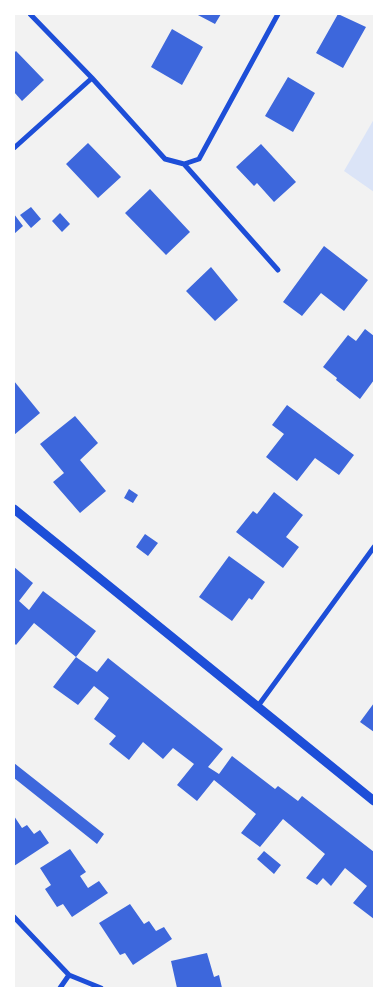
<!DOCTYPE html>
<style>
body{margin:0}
#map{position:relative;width:388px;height:1002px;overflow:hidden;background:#f2f2f2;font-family:Rubik,sans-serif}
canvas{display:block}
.frame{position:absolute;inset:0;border:15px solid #fff;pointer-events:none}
</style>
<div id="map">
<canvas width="388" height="1002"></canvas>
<div class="frame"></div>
</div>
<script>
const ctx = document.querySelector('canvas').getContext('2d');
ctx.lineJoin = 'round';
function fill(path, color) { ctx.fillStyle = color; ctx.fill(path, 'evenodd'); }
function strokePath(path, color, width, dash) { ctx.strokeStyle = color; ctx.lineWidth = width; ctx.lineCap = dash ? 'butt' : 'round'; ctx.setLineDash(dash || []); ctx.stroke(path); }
const green = new Path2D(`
 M374,119V192L344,171Z`);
const building = new Path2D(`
 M196,14H221L215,24Z
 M338,14L366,27L343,68L316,53Z
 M172,29L203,47L182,85L151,67Z
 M16,51L44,80L22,101L14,92V53Z
 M288,77L315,93L293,132L265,116Z
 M88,143L121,177L98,198L66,164Z
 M261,144L296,182L274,202L257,183L254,186L236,167Z
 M150,189L190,232L166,255L125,213Z
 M31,207L41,219L31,228L20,215Z
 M60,213L70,224L62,232L52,221Z
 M14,214L23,226L14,234Z
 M324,246L368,280L344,311L321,293L302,316L283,302Z
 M211,267L238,300L215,321L186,291Z
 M365,329L374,336V380L360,399L336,380L337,378L323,367L348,335L356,341Z
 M14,381L40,413L14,435Z
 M287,405L354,455L339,475L315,458L297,481L266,457L284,434L272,425Z
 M75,416L98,443L80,460L106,491L80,513L53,482L64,473L40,444Z
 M129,489L138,495L133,503L124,498Z
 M274,492L303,515L286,537L299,547L283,568L236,532L253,511L257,514Z
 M145,534L158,543L148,556L136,547Z
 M229,556L265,582L252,600L249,598L232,621L199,597Z
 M14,567L33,583L19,601L29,610L43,591L96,631L76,657L34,623L16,645L14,643Z
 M76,657L97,672L108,658L223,749L208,767L219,774L232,756L275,789L278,786L298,801L302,796L374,852V919L353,903L367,886L345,868L331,886L323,878L317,885L306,878L325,854L283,819L260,847L241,833L256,814L214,780L197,801L177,785L194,764L173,748L163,759L143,742L129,760L109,744L116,736L94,719L109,698L94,686L78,705L53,687Z
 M374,703V732L360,722Z
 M14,763L104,834L97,844L14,778Z
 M14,816L22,828L27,825L34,834L40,830L49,843L14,866Z
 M70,849L86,872L80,876L88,888L99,881L108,893L72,917L63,904L57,907L45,889L51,885L40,868Z
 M264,851L281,865L274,874L257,859Z
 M130,904L144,924L149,921L156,931L164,927L172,939L133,965L125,953L120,955L99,923Z
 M207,953L214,977L219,975L222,988H177L171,961Z`);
const minor = new Path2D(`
 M30,14L92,78L165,159L184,164L278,270
 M14,148L92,78
 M184,164L199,159L278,14
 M258,706L374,547
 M14,917L69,975L101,988
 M60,988L69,975`);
const tertiary = new Path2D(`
 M14,509L374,801`);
fill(green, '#dbe4f7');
fill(building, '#3d67dc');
strokePath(minor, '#1d4ed8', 5);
strokePath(tertiary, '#1d4ed8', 9);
</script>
